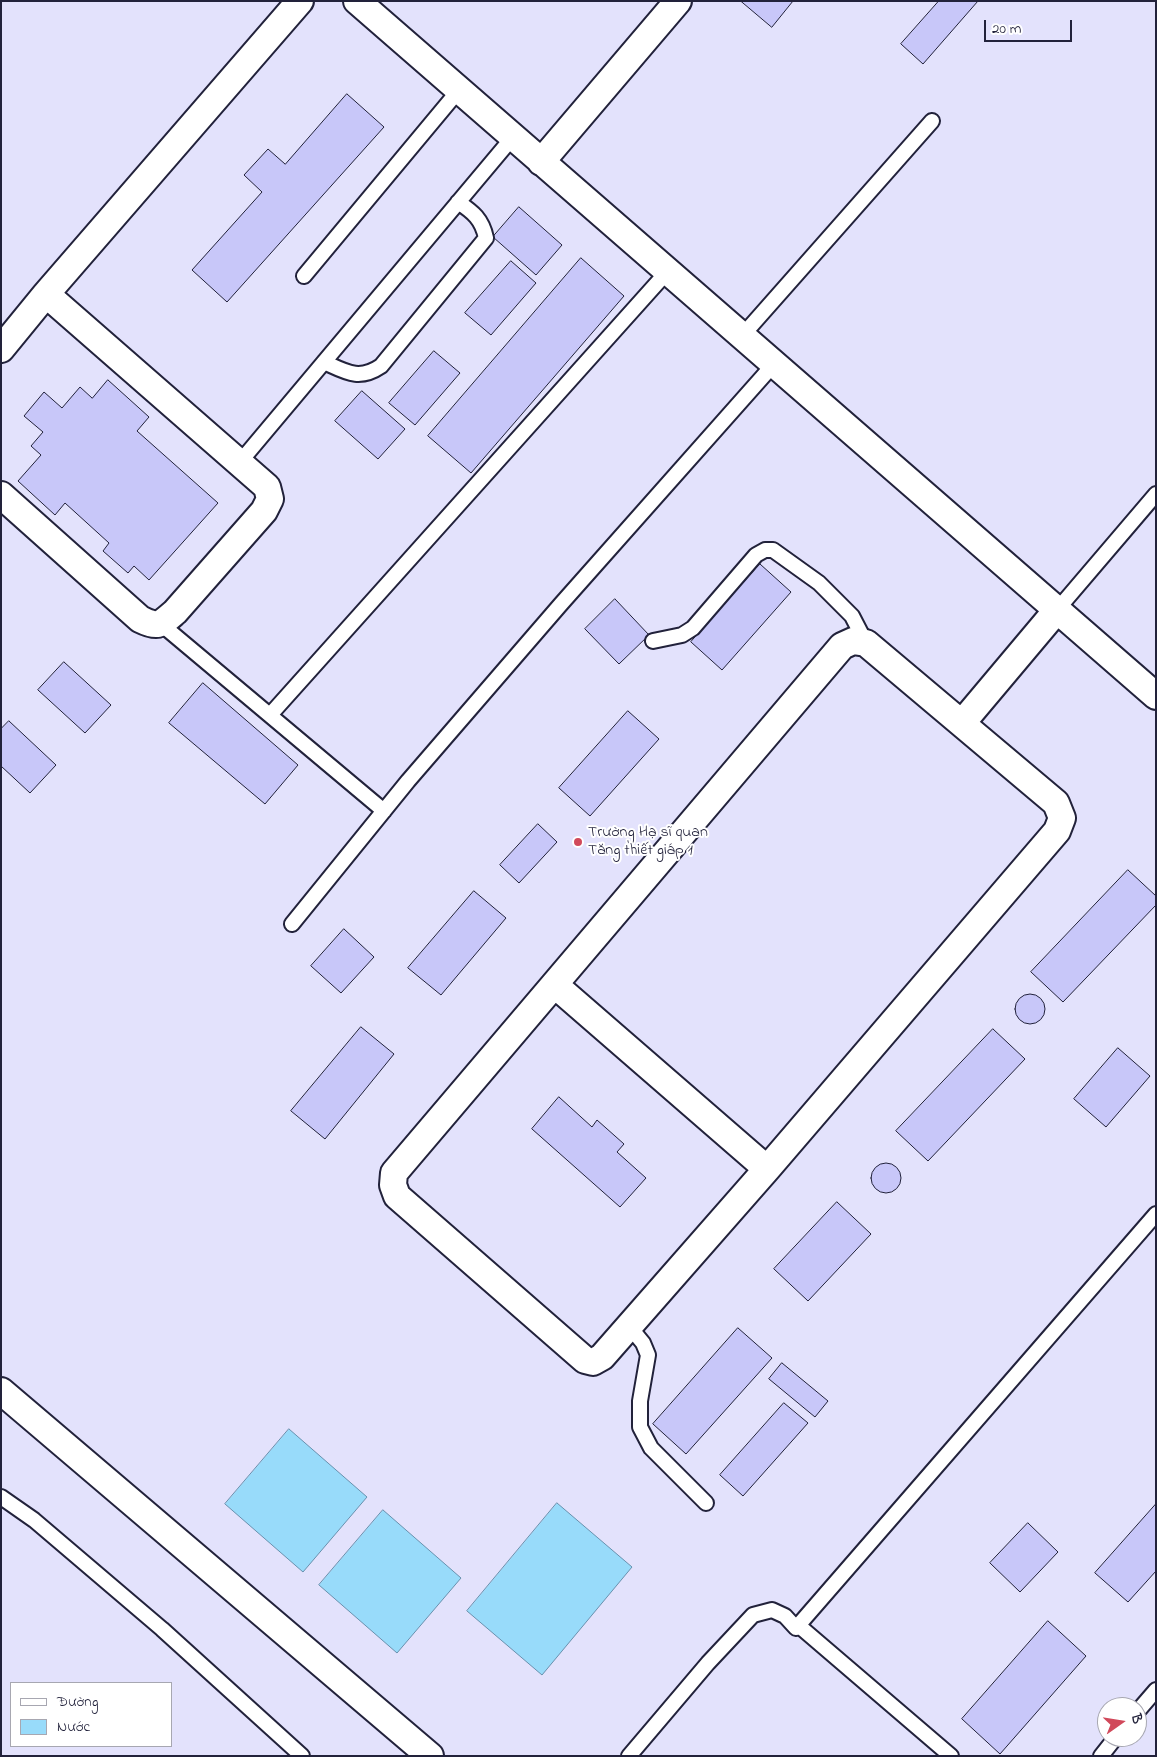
<!DOCTYPE html>
<meta charset="utf-8">
<style>
body{margin:0}
#map{position:relative;width:1157px;height:1757px;overflow:hidden;background:#eeeefd;font-family:"Indie Flower",sans-serif}
canvas{display:block}
.frame{position:absolute;inset:0;border:2px solid #22223b;pointer-events:none}
.legend{position:absolute;left:10px;top:1682px;width:162px;height:65px;box-sizing:border-box;background:#fff;border:1px solid #a7a7b1;margin:0;padding:6px 9px;list-style:none;font-size:15px;color:#22223b}
.legend li{display:flex;align-items:center;gap:10px;height:25px}
.legend b{width:25px;border:1px solid #a7a7b1}
.north{position:absolute;left:1097px;top:1697px;width:50px;height:50px;box-sizing:border-box;background:#fff;border:1px solid #a7a7b1;border-radius:50%;rotate:77deg;font-size:14px;font-weight:700;line-height:20px;text-align:center;color:#22223b}
.north::after{content:'';display:block;margin:auto;width:18px;height:22px;background:#d1495b;clip-path:polygon(50% 0,100% 100%,50% 72%,0 100%)}
.scale{position:absolute;left:984px;top:20px;width:88px;height:22px;box-sizing:border-box;border:2px solid #22223b;border-top:0;padding-left:6px;font-size:15px;line-height:18px;white-space:nowrap;color:#22223b;-webkit-text-stroke:4px #fff;paint-order:stroke}
</style>
<div id="map">
<canvas width="1157" height="1757"></canvas>
<div class="frame"></div>
<ul class="legend">
<li><b style="height:6px;background:#fff"></b>Đường</li>
<li><b style="height:14px;background:#98dbfa"></b>Nước</li>
</ul>
<div class="north">B</div>
<div class="scale">20 m</div>
</div>
<script>
const ctx = document.querySelector('canvas').getContext('2d');
ctx.lineJoin = 'round';
function fill(path, color) { ctx.fillStyle = color; ctx.fill(path, 'evenodd'); }
function strokePath(path, color, width, dash) { ctx.strokeStyle = color; ctx.lineWidth = width; ctx.lineCap = dash ? 'butt' : 'round'; ctx.setLineDash(dash || []); ctx.stroke(path); }
function drawText(font, color, halo, rows, align = 'center') {
  ctx.font = font + ' "Indie Flower",sans-serif'; ctx.lineWidth = 4; ctx.setLineDash([]); ctx.textBaseline = 'middle'; ctx.strokeStyle = halo; ctx.fillStyle = color; for (const [text, x, y, turn = 0] of rows) {
    ctx.save(); ctx.translate(x, y); ctx.rotate((+turn || 0) * Math.PI / 180); ctx.textAlign = isNaN(turn) ? turn : align; if (halo) ctx.strokeText(text, 0, 0); ctx.fillText(text, 0, 0); ctx.restore();
  }
}
const built = new Path2D(`
 M1,1H1156V1756H1ZM11,1683H171V1746H11ZM1107,1707H1137V1737H1107Z`);
const water = new Path2D(`
 M289,1429L367,1497L303,1572L225,1504Z
 M557,1503L632,1567L542,1675L467,1611Z
 M383,1510L461,1578L397,1653L319,1585Z`);
const building = new Path2D(`
 M741,1H793L772,27Z
 M939,1H978L923,64L901,44Z
 M347,94L384,127L227,302L192,270L262,192L244,175L268,149L285,164Z
 M519,207L562,245L536,275L493,237Z
 M581,258L624,296L471,473L428,436Z
 M511,261L536,283L491,335L465,313Z
 M434,351L460,373L415,425L389,403Z
 M108,380L149,417L137,431L218,503L149,580L134,566L128,573L103,551L109,543L65,503L55,515L18,481L41,455L31,446L43,432L24,416L44,392L62,408L80,387L92,398Z
 M362,391L405,429L378,459L335,421Z
 M760,564L791,592L722,670L691,642Z
 M615,599L649,635L619,664L585,629Z
 M64,662L111,705L85,733L38,690Z
 M203,683L298,765L265,804L169,723Z
 M628,711L659,739L590,816L559,788Z
 M9,721L56,765L30,793L1,766V729Z
 M538,824L557,842L519,883L500,865Z
 M1128,870L1156,896V905L1063,1002L1031,972Z
 M474,891L506,918L441,995L408,968Z
 M344,929L374,957L341,993L311,966Z
 M1015 1009a15 15 0 1 1 30 0a15 15 0 1 1-30 0Z
 M361,1027L394,1054L325,1139L291,1111Z
 M993,1029L1025,1059L928,1161L896,1131Z
 M1118,1048L1150,1076L1106,1127L1074,1099Z
 M559,1097L592,1127L597,1120L624,1144L617,1152L646,1178L620,1207L532,1129Z
 M871 1178a15 15 0 1 1 30 0a15 15 0 1 1-30 0Z
 M837,1202L871,1234L808,1301L774,1269Z
 M738,1328L772,1358L686,1454L653,1424Z
 M782,1363L828,1401L815,1417L769,1379Z
 M784,1403L808,1423L743,1496L720,1475Z
 M1156,1504V1571L1128,1602L1095,1573Z
 M1028,1523L1058,1552L1020,1592L990,1563Z
 M1048,1621L1086,1656L1000,1754L962,1719Z`);
const service = new Path2D(`
 M304,276L459,90
 M742,336L932,121
 M324,362C346,372 359,381 381,366L486,238C482,219 473,212 458,202
 M240,462L513,137
 M1057,610L1156,494
 M161,624L384,811
 M653,641L682,635L693,628L756,555L765,550H773L819,583L852,616L866,643
 M270,715L667,272
 M292,924L408,781L561,604L774,364
 M629,1326L643,1343L648,1355L640,1401V1427L651,1448L706,1503
 M1,1497L34,1520L162,1629L302,1756
 M798,1625L951,1756
 M1137,1712L1156,1690
 M629,1756L708,1663L753,1615L772,1610L785,1616L796,1628L1156,1214
 M1101,1756L1116,1737`);
const minor = new Path2D(`
 M357,1L1156,696
 M541,162L678,1
 M1,349L46,294L300,1
 M1,495L140,619C158,628 160,625 175,612L264,511L270,499L267,487L46,294
 M853,641L866,643L1056,803L1062,818L1057,831L767,1169L602,1357L593,1362L585,1360L397,1196L393,1185L394,1173L842,646Z
 M962,723L1057,610
 M555,985L767,1169
 M1,1391L430,1756`);
const markers = [
 [578,842,5,"#d1495b"]
];
const poiNames = [
 ["Trường Hạ sĩ quan",588,833],
 ["Tăng thiết giáp 1",588,851]
];
fill(built, '#e3e2fc');
fill(water, '#98dbfa');
strokePath(water, '#6991ae', 1);
fill(building, '#c8c7f9');
strokePath(building, '#22223b', 1);
strokePath(service, '#22223b', 18);
strokePath(minor, '#22223b', 30);
strokePath(service, '#fff', 14);
strokePath(minor, '#fff', 26);
for (const [x, y, r, color] of markers) { const dot = new Path2D(); dot.arc(x, y, r, 0, 2 * Math.PI); ctx.fillStyle = color; ctx.fill(dot); strokePath(dot, '#fff', 2); }
drawText('16px', '#22223b', '#fff', poiNames, 'left');
</script>
